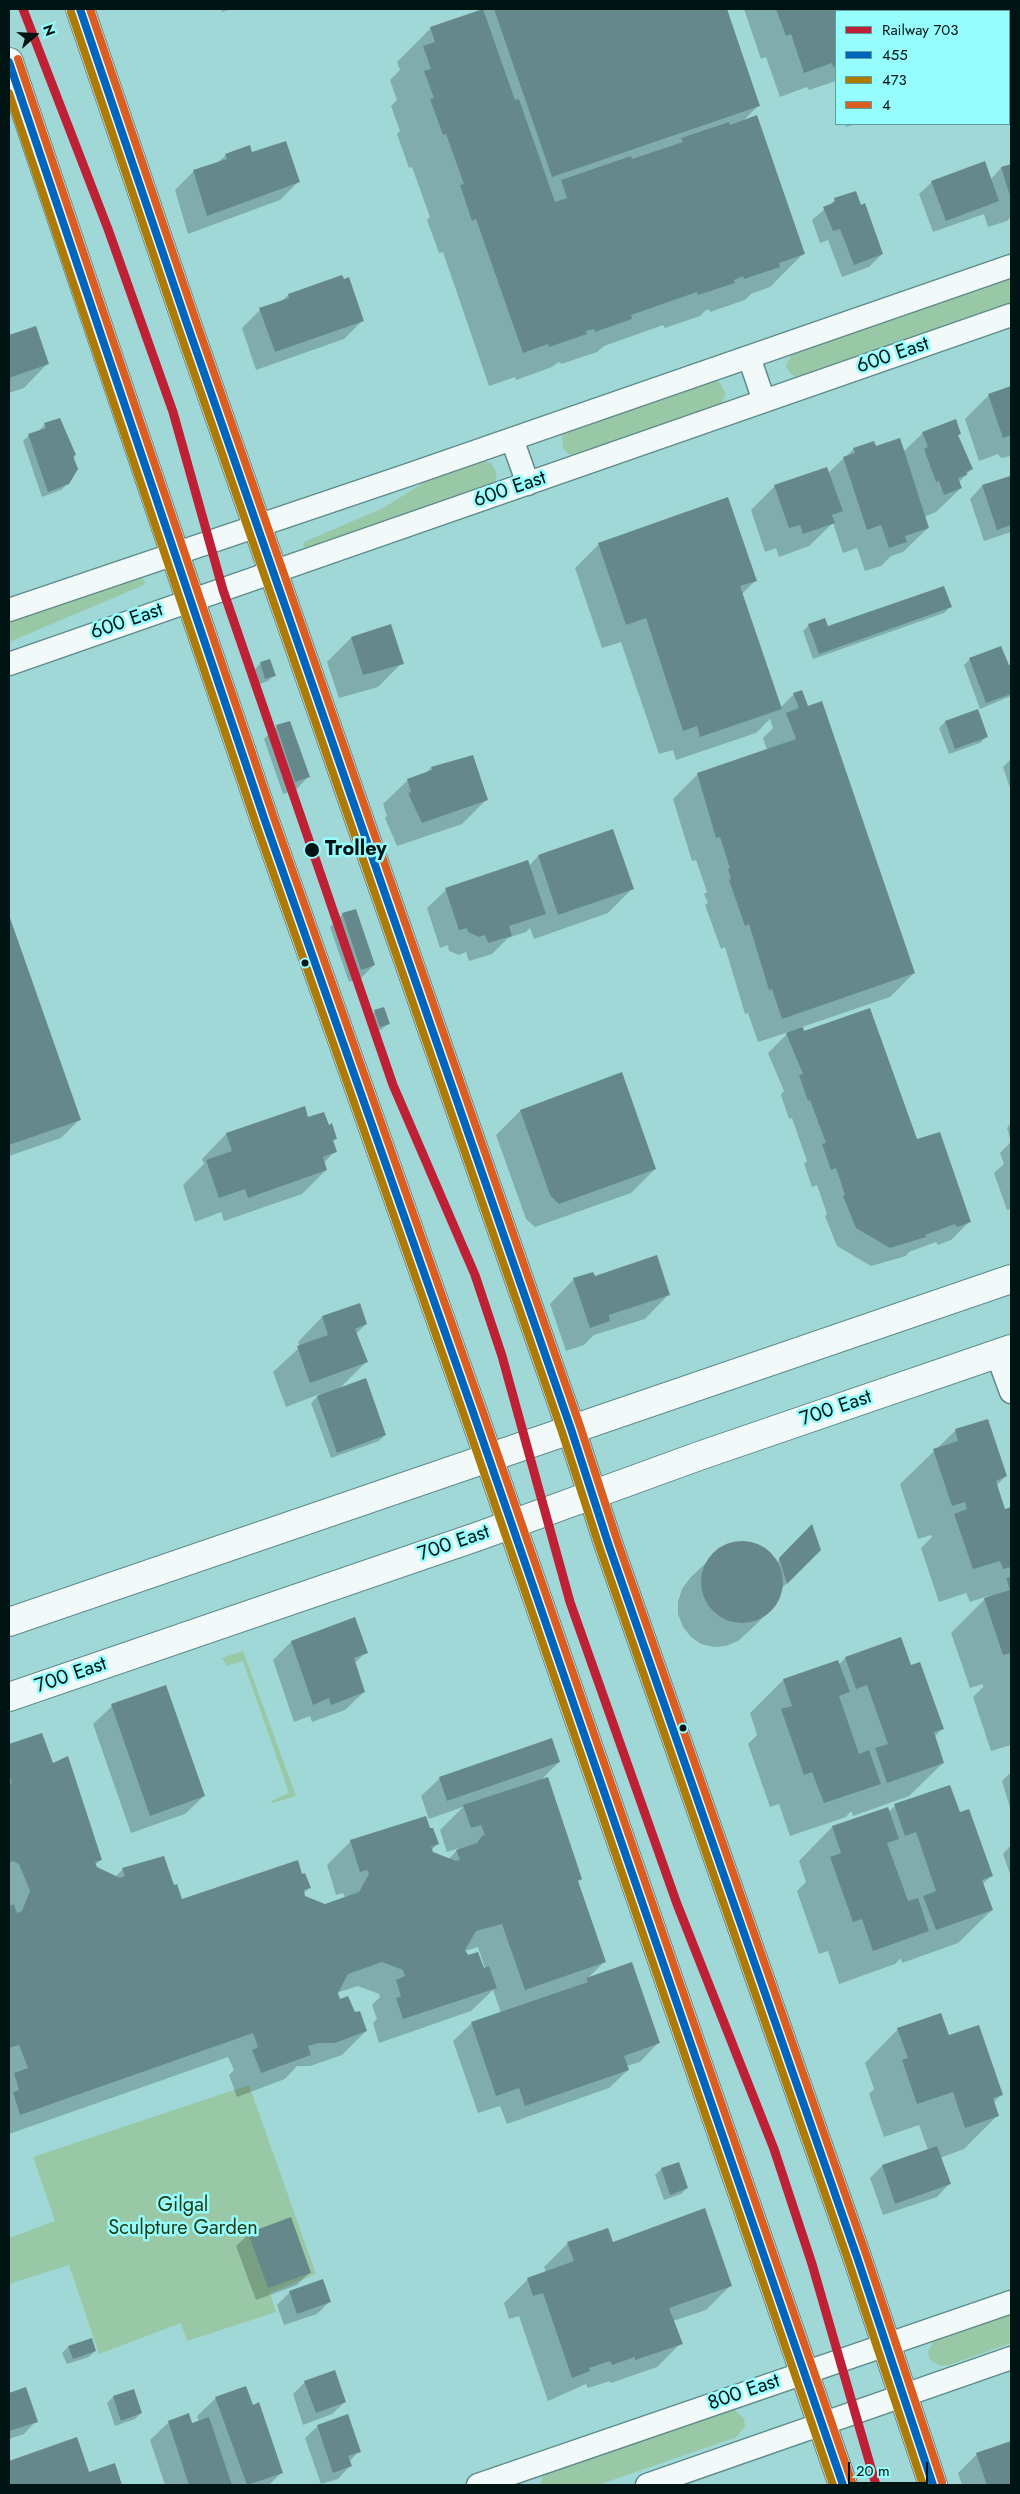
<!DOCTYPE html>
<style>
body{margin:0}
#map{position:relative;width:1020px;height:2494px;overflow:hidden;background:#a0d8d8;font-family:Jost,sans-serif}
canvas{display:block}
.frame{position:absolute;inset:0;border:10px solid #001414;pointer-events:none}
.legend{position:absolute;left:835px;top:10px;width:175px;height:115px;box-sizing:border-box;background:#97fcfc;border:1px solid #5b9f9f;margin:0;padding:6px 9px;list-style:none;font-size:15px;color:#001414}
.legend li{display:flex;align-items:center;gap:10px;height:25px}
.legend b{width:25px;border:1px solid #5b9f9f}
.north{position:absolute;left:10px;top:10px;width:50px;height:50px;-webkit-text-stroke:4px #97fcfc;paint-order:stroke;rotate:71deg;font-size:14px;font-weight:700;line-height:20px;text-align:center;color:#001414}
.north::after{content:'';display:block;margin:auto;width:18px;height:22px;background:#001414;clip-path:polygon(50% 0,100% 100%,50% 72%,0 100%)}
.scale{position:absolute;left:848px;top:2462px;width:80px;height:22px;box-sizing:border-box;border:2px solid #001414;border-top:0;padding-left:6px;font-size:15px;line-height:18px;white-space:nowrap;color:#001414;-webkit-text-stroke:4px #97fcfc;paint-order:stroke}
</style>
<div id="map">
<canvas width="1020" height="2494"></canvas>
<div class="frame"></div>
<ul class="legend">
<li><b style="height:6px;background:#be2036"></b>Railway 703</li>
<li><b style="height:6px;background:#0065bd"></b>455</li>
<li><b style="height:6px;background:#ad7a06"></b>473</li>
<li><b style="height:6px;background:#da5d21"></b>4</li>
</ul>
<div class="north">N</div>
<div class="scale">20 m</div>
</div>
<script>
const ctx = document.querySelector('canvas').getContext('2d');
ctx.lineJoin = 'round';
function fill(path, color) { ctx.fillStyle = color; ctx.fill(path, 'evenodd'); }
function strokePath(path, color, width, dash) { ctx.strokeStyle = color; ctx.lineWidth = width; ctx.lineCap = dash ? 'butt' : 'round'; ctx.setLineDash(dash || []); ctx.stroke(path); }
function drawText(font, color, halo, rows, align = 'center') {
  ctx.font = font + ' Jost,sans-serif'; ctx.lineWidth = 5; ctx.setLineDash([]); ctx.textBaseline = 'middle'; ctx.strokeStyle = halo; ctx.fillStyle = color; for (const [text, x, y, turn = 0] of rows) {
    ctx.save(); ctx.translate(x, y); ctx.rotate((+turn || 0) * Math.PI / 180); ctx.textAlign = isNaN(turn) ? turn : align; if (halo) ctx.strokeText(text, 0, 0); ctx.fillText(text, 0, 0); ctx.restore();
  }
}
const green = new Path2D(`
 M1011,276V306L804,378C794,377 790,375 786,366L793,351Z
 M712,379L720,383L726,394L719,407L575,456L568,454L563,448L562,435L567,429Z
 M483,461L491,463C497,471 498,476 494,485L307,548L303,546L304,542L383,508L431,478Z
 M140,577L145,581L144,585L9,642V622Z
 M243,1651L296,1796L273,1803L271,1801L289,1793L243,1661L227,1666L222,1658Z
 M249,2085L316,2274L270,2293L276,2312L187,2341L181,2323L99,2354L69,2265L9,2284V2238L55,2221L33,2157Z
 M1011,2312V2343L949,2365L940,2366L930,2360L928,2352L934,2339Z
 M726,2410H735L744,2419L745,2426L737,2437L598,2485H540L542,2477L550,2471Z`);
const shadow = new Path2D(`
 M221,9H231L222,12Z
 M486,9H725L759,105L742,122L803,254L770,287L751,294L745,300L710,312L709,309L705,311L700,316L665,328L663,325L604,346L597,352L561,364L560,362L557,363L552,367L516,380L515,377L489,386L443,252L439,253L427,220L430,217L412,167L409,168L397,134L400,131L391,106L397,100L390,80L400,70L397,62L431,28Z
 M744,9H957L958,11H836V81L809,90L807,87L780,97L766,57L761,59Z
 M845,124H855L846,127Z
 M252,154L299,181L280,200L188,234L175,190L194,171L217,163L226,155Z
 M1011,165V217L1007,221L988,227L984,214L933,232L919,194L932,182L990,180L1001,168Z
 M835,200L860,206L882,254L869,267L842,277L828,240L820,243L812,220Z
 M288,295L363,320L344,339L256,370L242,328L260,310L281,302Z
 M35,327L48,363L24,388L9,393V337Z
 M1011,387V456L1001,458L998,454L979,461L965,419L989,395Z
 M45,424L75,455L68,483L61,490L42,497L23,441L29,435L39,431Z
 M923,433H960L957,436L972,469L959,482L961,488L936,512L924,517L928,528L903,552L891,556L881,566L865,571L857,548L843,553L833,523L809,546L779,557L776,548L765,552L751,510L775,486L828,473L854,449L876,448L903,452Z
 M1009,477L1011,483V532L984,541L970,499L982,486Z
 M599,544L756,580L742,594L780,708L794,694L914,973L890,997L802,1027L804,1032L916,1141L970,1221L951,1240L938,1245L936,1242L909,1252L906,1256L871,1266L837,1246L825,1216L827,1214L817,1185L812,1187L804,1164L807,1161L792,1118L789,1119L781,1095L784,1091L768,1053L789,1032L758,1042L748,1013L745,1014L725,947L721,949L705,905L708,903L704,894L707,892L696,860L692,861L673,799L698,774L767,750L763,738L773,728L770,719L756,733L676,760L673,750L659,754L621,642L602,648L575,568Z
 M950,607L944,613L813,659L803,631L809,625L827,627Z
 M390,625L402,663L378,687L339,698L327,662L351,638Z
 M970,659L1011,666V696L980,709L964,665Z
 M261,663L274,675L268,681L260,684L255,669Z
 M289,722L308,777L296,790L283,794L264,739L276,727Z
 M945,722L986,737L980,743L949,754L939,728Z
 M1011,759V791L1003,767Z
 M431,768L487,799L462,824L397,846L385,818L387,816L383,804L408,780L426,773Z
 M612,831L632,889L608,913L534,939L530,928L526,932L508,938L492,954L469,961L466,952L459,955L449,951L448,945L440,948L427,908L446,890L529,866L538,856Z
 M343,914L374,965L361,978L349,982L330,927Z
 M9,918L79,1120L61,1138L9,1156Z
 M375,1012L388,1024L382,1029L374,1032L369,1017Z
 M621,1074L655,1169L631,1193L535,1227L526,1219L496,1135L520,1111Z
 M304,1108L308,1118L328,1126L336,1138L332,1142L335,1151L324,1163L326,1170L302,1194L224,1221L221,1212L195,1222L183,1185L204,1164L202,1159L226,1134Z
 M1011,1123V1139H1010L1007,1128Z
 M1011,1142V1209L1007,1210L994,1173L1004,1164L1000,1153Z
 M594,1278L669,1294L645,1319L594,1335L584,1345L566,1351L550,1304L574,1279Z
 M359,1304L366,1324L356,1334L366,1362L339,1389L385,1435L379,1441L331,1458L311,1403L320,1394L286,1407L273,1372L300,1347L298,1342L322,1317Z
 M955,1431L1006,1476L996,1486L1004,1510L1011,1509V1745L991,1751L973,1697L983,1687V1684L970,1688L951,1633L988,1596L970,1602L966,1593L939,1602L921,1548L932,1537L931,1535L918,1539L900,1484Z
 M812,1527L820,1550L781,1589L773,1608L748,1632L738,1641L726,1646L714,1647L701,1644L691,1637L683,1627L678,1614V1602L682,1589L690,1578L715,1554L726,1546L739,1543L752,1544L764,1550L776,1563Z
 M355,1619L366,1652L354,1664L364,1692L345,1710L312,1722L310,1716L294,1722L273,1660L291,1642Z
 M901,1639L910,1666L942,1729L934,1737L943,1763L909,1796L853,1816L851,1811L846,1817L790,1836L779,1804L770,1807L748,1744L757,1735L750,1713L783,1680L839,1665L845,1658Z
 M166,1687L204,1796L185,1814L131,1833L93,1724L112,1706Z
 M41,1734L52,1765L101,1859L95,1865L96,1868L115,1877L123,1869L173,1887L181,1900L301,1876L309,1888L303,1894L304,1896L325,1905L345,1898L343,1893L336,1895L327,1865L351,1841L437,1844L431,1851L432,1853L448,1860L459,1848L447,1852L440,1830L463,1807L429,1819L421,1796L440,1778L559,1762L539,1782L605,1961L588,1978L658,2043L640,2062L627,2066L628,2070L609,2088L507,2124L500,2106L478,2113L453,2041L472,2023L501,2013L493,1990L471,2011L379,2043L373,2023L377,2019L372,2005L380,1997L379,1994L358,1986L336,1993L340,2001L354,2013L366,2031L342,2055L310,2066H297L285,2079L237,2097L229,2075L234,2070L228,2057L9,2134V1745ZM478,1947L485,1968L483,1969L465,1951Z
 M1011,1772V1811L1002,1781Z
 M895,1806L991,1876L983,1884L992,1910L958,1943L902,1963L901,1958L895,1964L839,1984L828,1951L819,1954L797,1891L806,1882L799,1861L832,1827L887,1808L888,1812Z
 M1011,1845V1877L1003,1854Z
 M898,2029L948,2037L1001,2095L993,2103L997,2116L964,2149L940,2158L949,2184L937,2197L883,2215L870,2178L882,2166L928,2150L919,2125L884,2137L869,2094L874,2089L865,2063Z
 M678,2163L687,2188L681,2194L664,2200L655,2175L661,2169Z
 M249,2234L310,2272L297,2285L256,2300L236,2246Z
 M568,2243H612L731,2285L706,2310L673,2321L681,2343L657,2367L611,2383L610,2381L588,2388L586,2384L548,2401L519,2316L509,2319L504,2303L528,2279L546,2272L544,2267Z
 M290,2292L330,2301L317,2314L284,2325L277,2305Z
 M68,2347L95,2351L89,2357L67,2364L62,2353Z
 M305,2382L345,2402L332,2414L303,2425L293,2394Z
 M26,2389L36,2421L24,2434L9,2439V2394Z
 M133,2390L141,2413L135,2419L115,2426L107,2403L113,2397Z
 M216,2398L282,2472L269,2485H165L150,2440L169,2422L191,2424L199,2421L197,2416Z
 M318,2426L359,2451L349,2462L350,2466L338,2479L321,2484L305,2438Z
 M76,2439L88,2473L114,2465L121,2485H9V2462Z
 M1011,2442V2485H962L958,2473L977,2454Z`);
const building = new Path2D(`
 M483,9L515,100L519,99L555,202L567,198L561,180L631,156L632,159L683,142L681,138L729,122L730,125L757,115L805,254L779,263L780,267L744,279L743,276L734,280L735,283L698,295L697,292L631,315L632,319L595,332L594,329L586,331L587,334L549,347L548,344L523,353L476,219L472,221L460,185L464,184L446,134L443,135L430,99L434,98L424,71L431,69L423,46L435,42L430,27Z
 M494,9H727L760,106L552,177Z
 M776,9H958L959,11H836V66L833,67L832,63L804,73L791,34L786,36Z
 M286,141L300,182L207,216L193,170L227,159L225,154L250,145L252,152Z
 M985,161L999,201L946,221L931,181Z
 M1011,164V199L1001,167Z
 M856,191L861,205L865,203L883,254L854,265L840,229L833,231L823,207L835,202L834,198Z
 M342,275L344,279L349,277L364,321L275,352L259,308L289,298L288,294Z
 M36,326L49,364L9,378V335Z
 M1011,386V435L1003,438L988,394Z
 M60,418L76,455L73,456L78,469L69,484L48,492L28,434L46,428L44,423Z
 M956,419L961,434L958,435L973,469L966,472L967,475L958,478L962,488L944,495L939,481L936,482L924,449L928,447L922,432Z
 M900,438L929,528L905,536L907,542L889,548L881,525L867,530L843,457L855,453L853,448L874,441L876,446Z
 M827,467L843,511L832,515L835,523L803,534L800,525L789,528L774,485Z
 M1010,476L1011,525L997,530L982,485Z
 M728,497L757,581L740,586L782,709L700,737L697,726L683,731L646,618L626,625L598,543Z
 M944,586L952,607L819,654L808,624L825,618L828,626Z
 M391,624L404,664L363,675L351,637Z
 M1001,646L1009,665H1011V694L986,703L969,658Z
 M270,659L276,676L265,679L260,662Z
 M802,690L808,706L822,701L915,973L782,1019L772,989L769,990L749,924L745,926L729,880L731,879L728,869L730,868L720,837L716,838L697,773L796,739L786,713L799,708L793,693Z
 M978,709L988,737L955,749L945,721Z
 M290,721L310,777L295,782L276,725Z
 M473,755L488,800L422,823L408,793L411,792L407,779L432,770L431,767Z
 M613,829L634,889L558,915L538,855Z
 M528,860L546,914L509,926L512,936L488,943L485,935L479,937L468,932L467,928L459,930L445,888Z
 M356,909L375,965L361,970L342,913Z
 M9,915L81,1120L9,1145Z
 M384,1007L390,1024L380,1027L374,1010Z
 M870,1008L917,1139L940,1132L971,1222L957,1227L955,1224L925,1235L926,1237L890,1248L856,1228L843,1196L845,1195L836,1168L831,1170L822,1144L826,1143L810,1100L808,1101L799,1075L803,1074L786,1033L803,1027L804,1031Z
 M622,1072L656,1169L559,1204L550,1195L520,1110Z
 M305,1106L308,1117L324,1112L329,1125L332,1123L337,1139L333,1140L337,1152L323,1157L327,1170L248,1198L245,1189L219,1198L206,1160L232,1151L226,1133Z
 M657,1255L670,1295L609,1315L610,1321L590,1328L573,1278L593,1272L595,1276Z
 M360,1303L367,1324L355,1329L368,1362L310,1383L297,1346L328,1335L322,1316Z
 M366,1378L386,1435L337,1453L317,1396Z
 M988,1419L1007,1476L996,1481L1005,1509L1011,1507V1567L1003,1569L1000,1561L973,1569L954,1514L967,1509L965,1502L952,1506L933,1449L958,1441L955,1429Z
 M812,1524L821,1550L787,1584L779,1558Z
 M701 1582a41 41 0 1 1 82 0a41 41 0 1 1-82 0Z
 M1011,1577V1653L1003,1655L984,1598L1010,1590L1006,1578Z
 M355,1617L368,1653L354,1658L365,1692L331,1705L329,1698L313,1705L291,1641Z
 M901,1637L911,1665L920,1662L944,1729L934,1732L944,1763L887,1783L875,1748L888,1744L867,1685L856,1689L845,1657Z
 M838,1660L850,1692L839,1696L859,1754L869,1750L881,1784L824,1803L812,1772L804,1775L781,1709L792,1706L783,1679Z
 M166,1685L205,1796L150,1816L111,1704Z
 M42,1733L53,1763L68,1756L102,1860L95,1862L97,1867L120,1878L125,1876L122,1868L164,1856L174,1885L177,1884L182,1899L298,1860L302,1874L305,1873L311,1888L304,1890L305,1896L325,1904L359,1892L369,1874L367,1870L360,1872L350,1840L426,1816L430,1828H433L439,1844L431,1847L433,1852L456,1861L460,1860L456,1850L477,1843L482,1836L485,1835L481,1825L471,1828L463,1805L548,1777L582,1879L578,1881L606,1962L525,1990L502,1924L476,1931L465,1950L468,1955L478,1952L484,1968L489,1966L497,1988L403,2019L396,1998L401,1996L396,1980L405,1976L403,1970L382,1962L348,1974L338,1993L340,1999L348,1996L355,2012L360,2011L367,2031L335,2043H318L308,2046L311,2055L261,2073L252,2050L258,2047L253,2033L20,2115L13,2092L19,2090L14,2073L28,2068L19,2045L9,2048V1906L14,1904L17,1913L22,1911L30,1891L19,1864L13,1861L9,1863V1784L12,1783L9,1774V1744Z
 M552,1738L560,1762L447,1801L439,1777Z
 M950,1785L960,1812L969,1809L993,1876L982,1880L993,1910L936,1930L923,1896L936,1891L916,1832L905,1836L894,1804Z
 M888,1807L899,1839L887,1843L908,1901L918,1898L929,1931L873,1951L862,1919L853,1922L830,1857L841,1853L832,1826Z
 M632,1962L660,2043L624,2056L629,2070L525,2106L519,2088L496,2096L471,2022L588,1982L586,1978Z
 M941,2013L949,2035L979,2025L1003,2095L993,2098L999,2116L965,2128L953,2092L917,2104L902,2060L908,2058L897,2028Z
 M937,2146L951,2184L895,2204L882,2165Z
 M679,2162L688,2188L670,2195L661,2168Z
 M705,2208L732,2286L669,2308L683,2344L635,2360V2357L612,2365L610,2361L589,2368L590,2371L572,2378L543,2293L533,2296L527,2278L574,2261L567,2242L608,2228L613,2242Z
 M291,2217L311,2273L268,2288L248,2233Z
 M323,2279L331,2302L297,2314L289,2291Z
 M92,2338L96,2351L73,2359L68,2346Z
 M335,2370L346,2402L316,2413L304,2381Z
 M246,2386L253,2405L259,2402L283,2473L247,2485L215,2397Z
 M26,2387L38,2422L9,2431V2393Z
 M134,2389L142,2413L121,2421L113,2396Z
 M189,2413L192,2423L209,2417L232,2485H189L168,2421Z
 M348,2414L361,2452L348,2456L352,2466L333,2473L317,2425Z
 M77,2437L89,2472L115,2463L122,2485H9V2461Z
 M1011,2441V2485H987L976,2453Z`);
const street = new Path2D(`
 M749,357L764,401
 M512,439L528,484
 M9,610L408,475L1011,266
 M9,664L1011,315
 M997,1354L1011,1392
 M478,2485L1011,2302
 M647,2485L1011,2358`);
const primary = new Path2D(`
 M80,9L186,321L571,1429L609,1546L857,2257L933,2485
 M9,62L265,821L473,1412L843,2485
 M9,1622L1011,1279
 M9,1697L479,1536L699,1456L1011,1349`);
const bus1 = new Path2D(`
 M80,9L186,321L571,1429L609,1546L857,2257L933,2485
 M9,62L265,821L473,1412L843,2485`);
const bus2 = new Path2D(`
 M71,12L177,324L562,1432L600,1549L848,2260L923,2485
 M9,93L256,824L464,1415L833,2485`);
const bus3 = new Path2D(`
 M90,9L195,318L580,1426L618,1543L866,2254L942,2482
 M18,59L274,818L482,1409L852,2482`);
const rail1 = new Path2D(`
 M23,9L108,229L173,412L223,590L393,1085L475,1275L502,1356L570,1602L677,1904L774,2149L812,2264L876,2485`);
const markers = [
 [312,850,8,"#001414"],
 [305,963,4.5,"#001414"],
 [683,1728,4.5,"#001414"]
];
const streetNames = [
 ["600 East",893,356,-19],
 ["600 East",510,490,-19],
 ["600 East",127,622,-19],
 ["700 East",836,1409,-19],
 ["700 East",454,1544,-19],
 ["700 East",71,1676,-19],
 ["800 East",744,2393,-19]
];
const stopNames = [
 ["Trolley",325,850]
];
const parkNames = [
 ["Gilgal",183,2206],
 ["Sculpture Garden",183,2229]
];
fill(green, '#99c8a6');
fill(shadow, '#0003');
fill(building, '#65898b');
strokePath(street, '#5f8a8a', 25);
strokePath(primary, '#5f8a8a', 30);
strokePath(street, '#f1f9f9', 22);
strokePath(primary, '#f1f9f9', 28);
strokePath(bus1, '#0065bd', 8);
strokePath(bus2, '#ad7a06', 8);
strokePath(bus3, '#da5d21', 8);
strokePath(rail1, '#be2036', 9);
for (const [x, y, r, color] of markers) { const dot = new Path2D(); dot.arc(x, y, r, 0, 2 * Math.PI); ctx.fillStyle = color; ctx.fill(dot); strokePath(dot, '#97fcfc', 2); }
drawText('20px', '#001414', '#97fcfc', streetNames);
drawText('bold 20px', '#001414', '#97fcfc', stopNames, 'left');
drawText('20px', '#223b13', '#97fcfc', parkNames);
</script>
